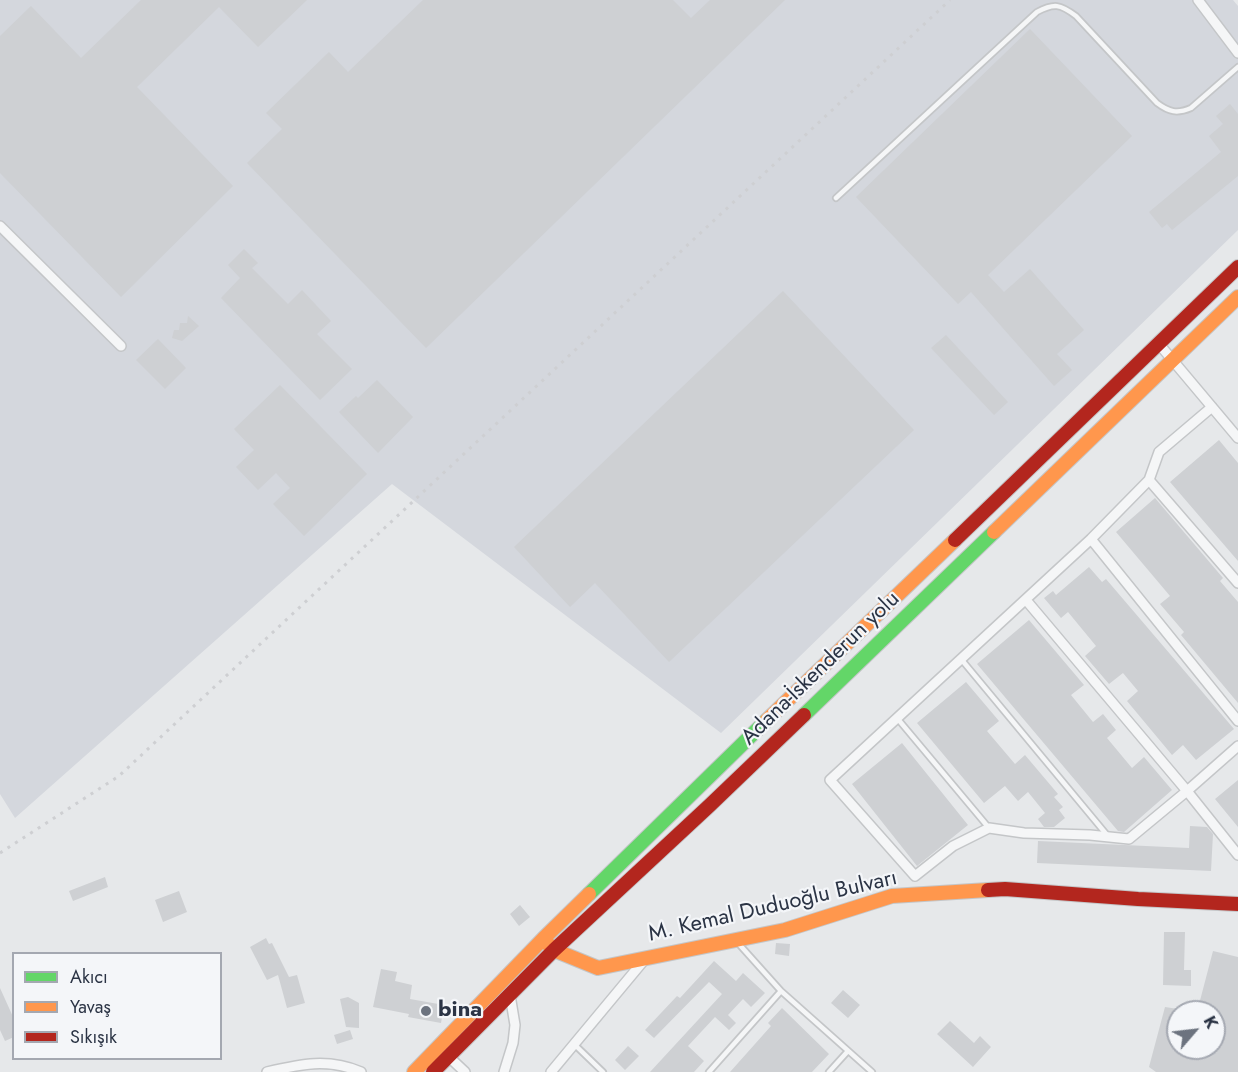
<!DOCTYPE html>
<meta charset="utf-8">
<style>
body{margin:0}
#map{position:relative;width:1238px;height:1072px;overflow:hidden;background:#e6e8ea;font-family:Jost,sans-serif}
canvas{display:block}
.legend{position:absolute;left:12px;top:952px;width:210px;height:108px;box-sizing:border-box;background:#f4f6f9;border:2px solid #a4a8b1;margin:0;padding:8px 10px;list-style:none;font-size:18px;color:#2b3445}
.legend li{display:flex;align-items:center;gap:12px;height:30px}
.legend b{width:30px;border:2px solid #a4a8b1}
.north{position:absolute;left:1166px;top:1000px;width:60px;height:60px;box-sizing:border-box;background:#f4f6f9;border:2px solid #a4a8b1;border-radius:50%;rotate:62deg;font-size:16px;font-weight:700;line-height:24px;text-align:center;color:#2b3445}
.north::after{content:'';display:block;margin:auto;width:21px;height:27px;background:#6c737f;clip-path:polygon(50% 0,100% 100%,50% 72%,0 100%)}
</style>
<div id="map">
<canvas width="1238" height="1072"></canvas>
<ul class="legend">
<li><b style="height:8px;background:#63d668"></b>Akıcı</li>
<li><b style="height:8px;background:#ff974d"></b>Yavaş</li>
<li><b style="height:8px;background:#b3261e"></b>Sıkışık</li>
</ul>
<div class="north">K</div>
</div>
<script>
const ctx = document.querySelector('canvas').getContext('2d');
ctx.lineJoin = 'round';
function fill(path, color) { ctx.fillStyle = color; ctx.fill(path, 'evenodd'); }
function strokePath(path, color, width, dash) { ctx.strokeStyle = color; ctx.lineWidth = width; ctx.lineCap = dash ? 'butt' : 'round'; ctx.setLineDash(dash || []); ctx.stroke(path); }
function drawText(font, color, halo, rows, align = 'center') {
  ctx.font = font + ' Jost,sans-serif'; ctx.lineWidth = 4.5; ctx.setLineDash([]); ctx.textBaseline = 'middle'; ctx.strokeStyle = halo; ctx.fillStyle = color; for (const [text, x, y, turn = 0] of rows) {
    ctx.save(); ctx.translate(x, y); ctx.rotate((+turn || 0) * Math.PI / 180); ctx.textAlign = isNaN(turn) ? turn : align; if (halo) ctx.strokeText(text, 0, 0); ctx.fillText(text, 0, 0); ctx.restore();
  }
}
const built = new Path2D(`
 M0,0H1233L1238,6V230L721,733L392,484L15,818L0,794Z`);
const building = new Path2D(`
 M141,0H307L258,47L219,7L137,87L233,186L121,297L0,173V36L31,6L81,58Z
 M423,0H673L691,18L710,0H785L426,348L247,163L282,129L266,113L329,52L348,72Z
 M1030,29L1132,136L988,275L1004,292L1030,269L1084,330L1057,354L1072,370L1054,386L971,292L958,304L856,197Z
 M1230,104L1238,114V176L1172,230L1167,224L1162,228L1149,212L1221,152L1209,136L1223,124L1216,116Z
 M244,249L258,263L252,268L288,304L302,290L331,321L317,334L352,369L320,400L221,298L240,278L228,265Z
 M783,291L914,430L669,662L595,583L570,607L514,547Z
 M188,316L199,326L182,341L172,338L174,330H179L180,323H187Z
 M946,335L1008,402L994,415L931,348Z
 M158,339L186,368L165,389L136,360Z
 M377,380L413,417L378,453L339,412L356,396L358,398Z
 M280,385L367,474L304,536L273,504L290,488L276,473L258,490L236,467L254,450L234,429Z
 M1219,440L1238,463V561L1170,482Z
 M1155,498L1223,578L1220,581L1238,602V703L1181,635L1184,632L1160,604L1170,596L1116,532Z
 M1089,567L1102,582L1106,579L1234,729L1196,760L1183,745L1172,755L1127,701L1138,691L1123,673L1109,684L1085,656L1096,646L1068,612L1061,618L1044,598L1053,591L1056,595Z
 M1029,620L1084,685L1071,695L1093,722L1103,714L1116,730L1107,738L1132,768L1144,757L1172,790L1124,832L1118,831L977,664Z
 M966,682L999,721L987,731L1015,764L1025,755L1058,794L1054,797L1063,807L1059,810L1065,818L1054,827H1044L1038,819L1045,813L1028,792L1018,801L1005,786L984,803L917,723Z
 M902,743L968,825L917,866L852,784Z
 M1238,780V827L1215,799Z
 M1190,826L1207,827L1213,834L1211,871L1037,863L1038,841L1189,848Z
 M105,877L108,887L73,901L69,891Z
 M179,891L187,912L163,922L155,900Z
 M520,905L530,917L519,926L510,914Z
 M1164,932H1185L1184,970H1191V986L1163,985Z
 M266,938L269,944L272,943L289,977L297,975L305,1003L287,1008L278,975L267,980L250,947Z
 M776,943L790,944L789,956L775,954Z
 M1213,951L1238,957V1072H1156L1149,1067L1165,1007L1178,1009V1048H1214V1012H1197Z
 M714,961L736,981L743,973L765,993L751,1007L743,999L728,1015L736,1023L729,1030L715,1017L688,1046L704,1061L694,1072H650L722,994L709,982L654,1038L645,1030L677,996L680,998Z
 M381,969L397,972L395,981L412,985L410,999L444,1005L441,1023L408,1017L409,1014L373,1007Z
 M0,988L14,1019V1037L5,1041L0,1030Z
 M843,990L860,1005L848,1018L831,1003Z
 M348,997L359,1003V1028L346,1027L340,999Z
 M782,1008L829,1054L812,1072H730L771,1026L768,1023Z
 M950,1021L974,1043L980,1036L991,1047L973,1067L937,1034Z
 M350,1030L353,1039L337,1044L334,1035Z
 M628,1046L639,1056L625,1070L615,1060Z`);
const lane = new Path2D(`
 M836,198L1037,12C1054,3 1060,4 1076,16L1157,103C1169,112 1177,114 1191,108L1238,67
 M961,659L1107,835
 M897,718L989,828
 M738,943L781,991L872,1072
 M575,1045L603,1072
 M709,1072L781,991
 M829,1072L848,1051`);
const street = new Path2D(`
 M1198,0L1238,53
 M0,226L121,346
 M1159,344L1238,438
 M1212,407L1159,452L1149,480L1091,539L830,780L915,876L953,846L989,828L1024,833L1090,835L1129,839L1187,791L1238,746
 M1149,480L1238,583
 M1091,539L1238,721
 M1026,600L1187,791L1238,855
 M449,1057L465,1072
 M267,1072C301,1064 328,1058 361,1072
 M504,1072L513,1043L515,1025L510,995
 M551,1072L645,959`);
const fast = new Path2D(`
 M804,715L994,532
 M589,894L766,721`);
const slow = new Path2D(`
 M994,532L1238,297
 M766,721L955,540
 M548,944L554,950L598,968L785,930L892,896L988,890
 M414,1072L543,939L589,894`);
const jam = new Path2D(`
 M955,540L1238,267
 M988,890L1005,889L1138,899L1238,904
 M433,1072L554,950L709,806L804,715`);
const rail = new Path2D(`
 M0,853L119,776L950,0`);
const markers = [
 [426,1011,6,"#6c737f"]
];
const streetNames = [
 ["Adana-İskenderun yolu",821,669,-44],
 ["M. Kemal Duduoğlu Bulvarı",773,907,-13]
];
const poiNames = [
 ["bina",438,1011]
];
fill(built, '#d4d7dd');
fill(building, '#ced0d3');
strokePath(lane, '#c4c6c8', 8);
strokePath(street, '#c4c6c8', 12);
strokePath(fast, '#c4c6c8', 16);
strokePath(slow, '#c4c6c8', 16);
strokePath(jam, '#c4c6c8', 16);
strokePath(lane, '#f5f6f7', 4.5);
strokePath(street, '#f5f6f7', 9);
strokePath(fast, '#63d668', 14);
strokePath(slow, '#ff974d', 14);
strokePath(jam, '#b3261e', 14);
strokePath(rail, '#cecfd2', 3, [3, 6]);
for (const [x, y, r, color] of markers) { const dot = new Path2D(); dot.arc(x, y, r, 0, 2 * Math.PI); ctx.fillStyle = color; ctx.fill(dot); strokePath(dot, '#f4f6f9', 2); }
drawText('22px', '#2b3445', '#f4f6f9', streetNames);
drawText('bold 22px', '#2b3445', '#f4f6f9', poiNames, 'left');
</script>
